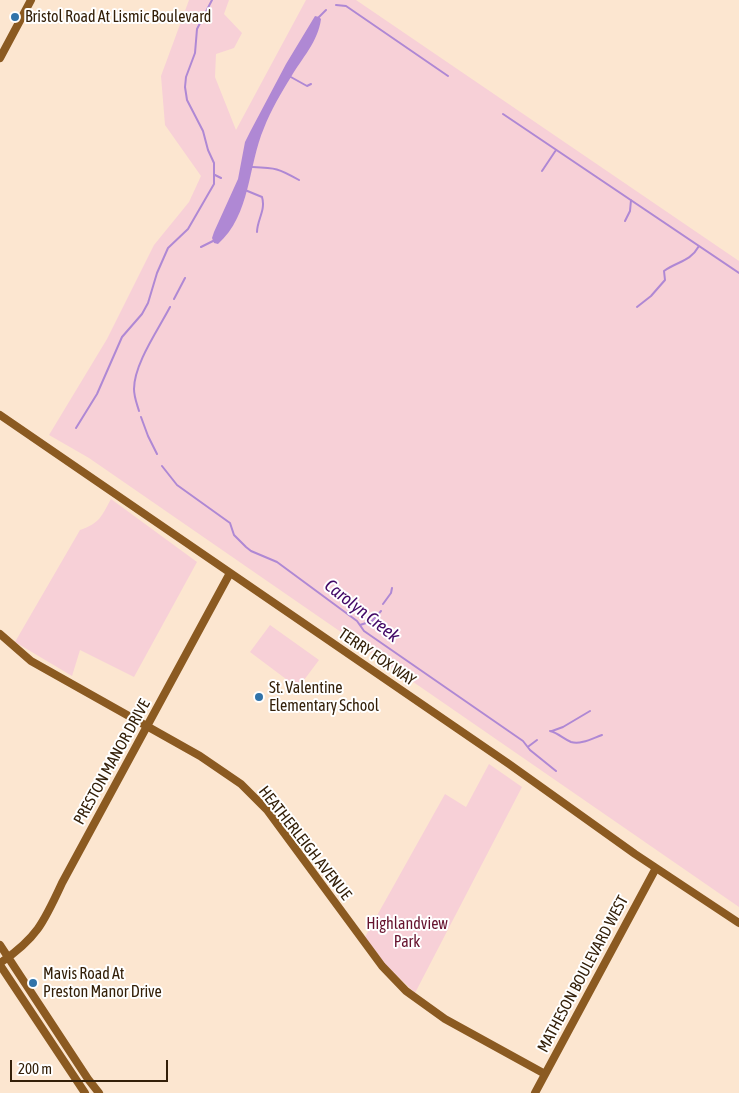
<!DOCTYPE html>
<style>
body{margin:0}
#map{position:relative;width:739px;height:1093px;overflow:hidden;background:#fce6d0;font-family:"Asap Condensed",sans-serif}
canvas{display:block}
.scale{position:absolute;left:10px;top:1060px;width:158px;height:22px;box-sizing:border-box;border:2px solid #342009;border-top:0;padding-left:6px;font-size:15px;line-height:18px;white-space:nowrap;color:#342009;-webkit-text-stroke:4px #fff;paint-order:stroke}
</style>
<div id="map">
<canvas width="739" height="1093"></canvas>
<div class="scale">200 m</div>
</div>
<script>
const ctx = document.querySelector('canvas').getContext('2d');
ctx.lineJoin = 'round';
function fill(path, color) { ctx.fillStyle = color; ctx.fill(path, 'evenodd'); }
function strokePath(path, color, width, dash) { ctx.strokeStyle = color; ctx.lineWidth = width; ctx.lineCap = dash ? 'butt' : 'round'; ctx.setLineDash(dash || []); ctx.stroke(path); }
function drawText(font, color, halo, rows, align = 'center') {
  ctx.font = font + ' "Asap Condensed",sans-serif'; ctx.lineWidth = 4; ctx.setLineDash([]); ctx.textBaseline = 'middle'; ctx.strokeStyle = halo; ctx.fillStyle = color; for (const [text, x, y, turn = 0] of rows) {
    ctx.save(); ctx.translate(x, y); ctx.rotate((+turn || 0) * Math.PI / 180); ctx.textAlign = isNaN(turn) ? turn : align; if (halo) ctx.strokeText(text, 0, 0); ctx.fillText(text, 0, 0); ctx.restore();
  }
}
const green = new Path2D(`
 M189,0H229L224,14L242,33L234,48L216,54L215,77L236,130L306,0H356L739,261V907L89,458L49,435L107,339L154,245L189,202L201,176L165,125L161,76Z
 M111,499L197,562L134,677L80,650L72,676L15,642L80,530C100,523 101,517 111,499Z
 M270,625L319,660L298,688L250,652Z
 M489,764L522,787L415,993L385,964L365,937L445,794L466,807Z`);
const water = new Path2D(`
 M315,16L319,17L321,19C318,42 302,58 291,77C281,93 271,110 264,128C248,165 251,215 218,244L214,243L212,238L214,232L238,179L245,142L250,132L286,64Z`);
const stream = new Path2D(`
 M336,5L346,6L448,76
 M318,18L326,10
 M289,76L307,86L311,84
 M503,114L739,273
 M252,167C276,168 278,168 299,180
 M542,171L556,150
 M215,175L221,178
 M245,190L262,197C266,210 257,220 257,232
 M625,221L630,211L631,200
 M201,247L215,240
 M174,299L185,278
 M637,307L651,296L665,280L664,271C678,261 690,262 699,246
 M139,411C137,404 134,397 134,389C134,364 158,330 170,307
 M141,417L148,436L157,454
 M76,428L97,394L122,337L142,314L148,303L157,273L168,248L188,229L214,184V163L208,150L203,131L187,100L185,87L186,77L195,53L197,29L212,0
 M162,466L177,485L230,523L234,535L246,547L251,551L277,562L357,621L364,631L523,741L530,750L556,771
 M383,604L391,593L392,588
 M360,625L372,621L381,611
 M550,731C558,733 564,739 571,742C581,745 593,738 602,735
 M552,731L563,727L590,711
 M529,746L537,740`);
const secondary = new Path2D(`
 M0,58L31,0
 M0,415L509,764L635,854L739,923
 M0,634L31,661L200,756L241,784L267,810L382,966L406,991L445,1019L545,1074
 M0,945L88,1079L99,1093
 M0,963C37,938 44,922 62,883L230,573
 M0,965L85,1093
 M535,1093L656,868`);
const markers = [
 [15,17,5,"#3173a9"],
 [259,697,5,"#3173a9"],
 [33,983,5,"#3173a9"]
];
const poiNames = [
 ["Bristol Road At Lismic Boulevard",25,17],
 ["St. Valentine",269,688],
 ["Elementary School",269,706],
 ["Mavis Road At",43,974],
 ["Preston Manor Drive",43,992]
];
const streetNames = [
 ["TERRY FOX WAY",377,657,34],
 ["PRESTON MANOR DRIVE",112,762,-61],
 ["HEATHERLEIGH AVENUE",305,843,52],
 ["MATHESON BOULEVARD WEST",583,974,-62]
];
const parkNames = [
 ["Highlandview",407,924],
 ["Park",407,942]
];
const waterNames = [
 ["Carolyn Creek",362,611,38]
];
fill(green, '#f7d0d7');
fill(water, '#af88d4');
strokePath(stream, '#af88d4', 2);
strokePath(secondary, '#8b5a21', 8);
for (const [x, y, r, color] of markers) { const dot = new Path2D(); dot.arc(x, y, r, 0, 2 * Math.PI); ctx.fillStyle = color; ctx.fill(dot); strokePath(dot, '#fff', 2); }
drawText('16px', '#342009', '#fff', poiNames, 'left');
drawText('16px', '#342009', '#fff', streetNames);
drawText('16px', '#66132e', '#fff', parkNames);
drawText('italic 18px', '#420866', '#fff', waterNames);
</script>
